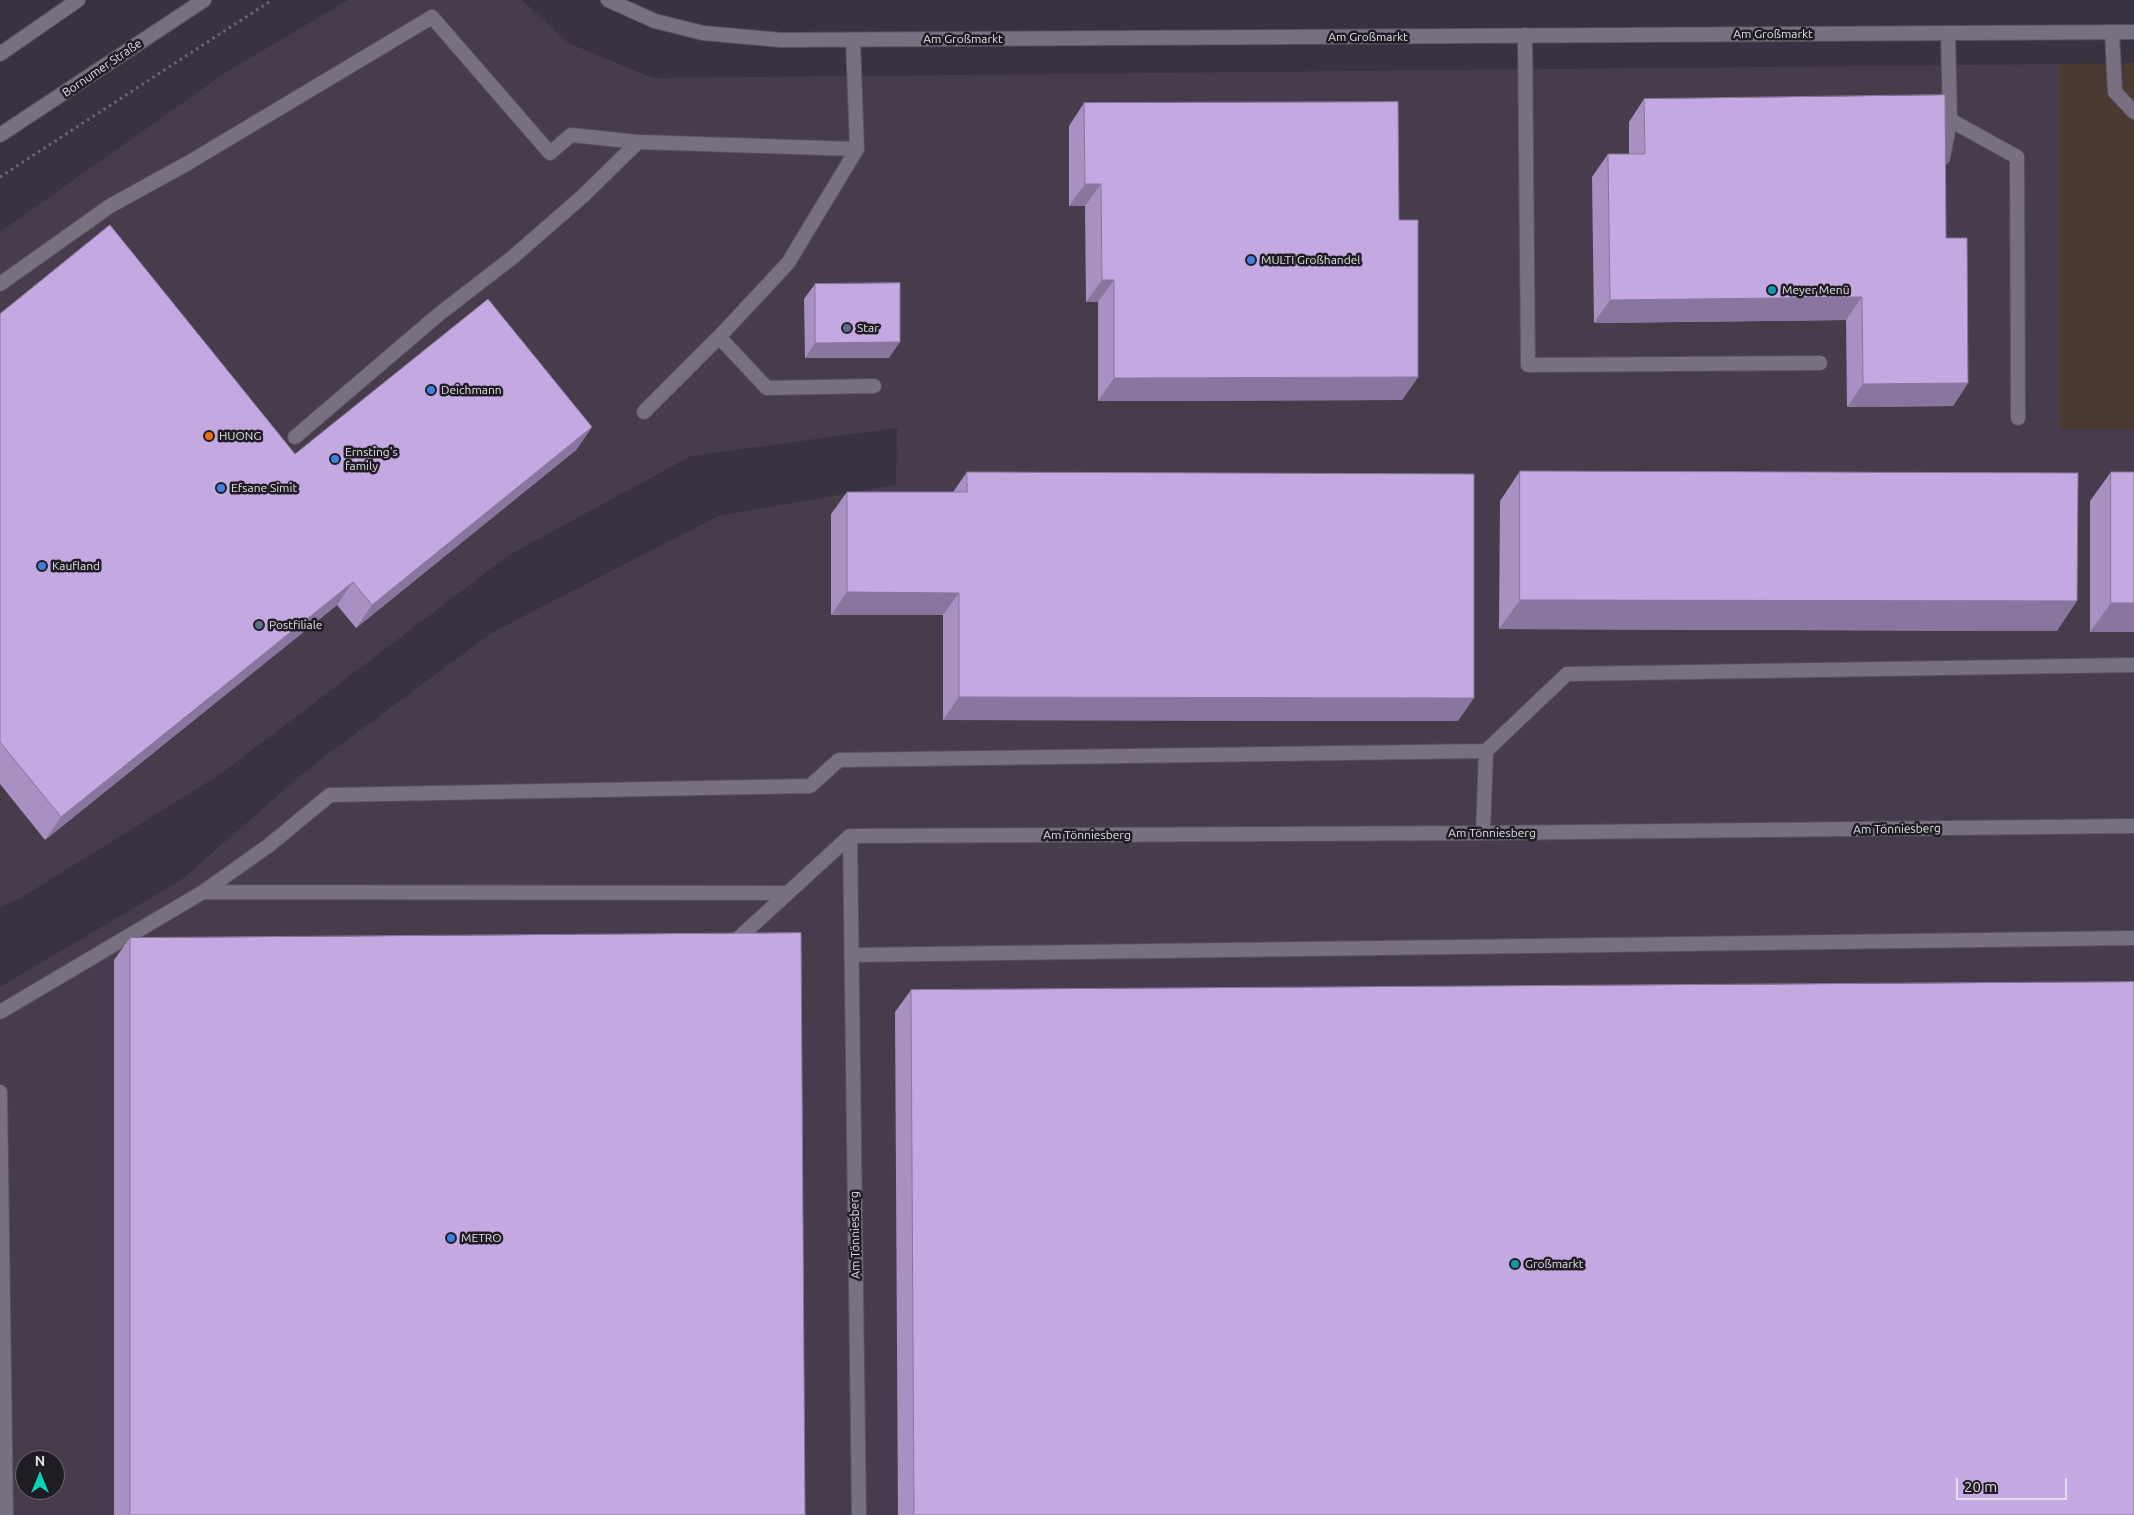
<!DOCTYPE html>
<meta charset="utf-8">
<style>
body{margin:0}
#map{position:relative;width:2134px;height:1515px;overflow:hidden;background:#393341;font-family:Ubuntu,sans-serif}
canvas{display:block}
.north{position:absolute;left:15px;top:1450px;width:50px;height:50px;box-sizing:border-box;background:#1f1c23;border:1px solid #6d6a71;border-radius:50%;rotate:0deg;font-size:14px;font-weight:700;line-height:20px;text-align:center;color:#e2dee7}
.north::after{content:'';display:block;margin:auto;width:18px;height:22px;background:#04d5b6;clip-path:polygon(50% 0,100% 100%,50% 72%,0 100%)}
.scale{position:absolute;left:1956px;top:1478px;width:111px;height:22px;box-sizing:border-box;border:2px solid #e2dee7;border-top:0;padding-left:6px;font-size:15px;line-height:18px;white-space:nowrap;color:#e2dee7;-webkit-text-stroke:4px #1f1c23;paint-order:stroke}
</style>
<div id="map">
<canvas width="2134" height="1515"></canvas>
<div class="north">N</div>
<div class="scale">20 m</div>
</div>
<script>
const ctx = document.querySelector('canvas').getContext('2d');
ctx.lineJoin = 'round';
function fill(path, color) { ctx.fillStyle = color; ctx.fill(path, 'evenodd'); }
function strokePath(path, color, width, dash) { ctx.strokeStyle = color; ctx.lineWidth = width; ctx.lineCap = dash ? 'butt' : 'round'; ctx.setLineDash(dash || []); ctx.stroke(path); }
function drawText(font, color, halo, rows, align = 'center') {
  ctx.font = font + ' Ubuntu,sans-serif'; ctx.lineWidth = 5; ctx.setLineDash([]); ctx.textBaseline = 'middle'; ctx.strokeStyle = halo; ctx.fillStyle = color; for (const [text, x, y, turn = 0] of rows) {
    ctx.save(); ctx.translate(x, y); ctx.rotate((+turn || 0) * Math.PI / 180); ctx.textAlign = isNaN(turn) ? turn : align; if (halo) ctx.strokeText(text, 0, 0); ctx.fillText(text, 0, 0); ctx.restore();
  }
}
const commercial = new Path2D(`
 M348,0H522L568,43L653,78L2060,64V429H2134V1515H0V987L181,880L313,765L493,632L718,516L896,485L897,428L691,456L509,555L219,775L19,899L0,907V232L225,73ZM25,1460H55V1490H25Z`);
const industrial = new Path2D(`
 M2134,63V429H2060V64Z`);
const path = new Path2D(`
 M0,177L272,0`);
const service = new Path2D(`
 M2112,32L2115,92L2134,112
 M1525,35L1528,365L1820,363
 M1950,120L2017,157L2018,418
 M1943,158L1950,120L1948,33
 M0,284L110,206L188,163L432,17L550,153L571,135L638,142L857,149
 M719,337L767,388L874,386
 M644,412L719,337L788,263L857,149L853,40
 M295,437L438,315L513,257L584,195L638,142
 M1483,833L1486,751L1567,674L2134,665
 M850,836L859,1515
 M203,892L786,893
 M730,946L850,836L1483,833L2134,826
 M852,955L2134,938
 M0,1012L203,892L268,846L330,795L810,786L839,760L1486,751
 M0,1092L6,1515`);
const minor = new Path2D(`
 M608,0L655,21L703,33L781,40L2134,32`);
const secondary = new Path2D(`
 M0,54L78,0
 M0,135L204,0`);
const wall = new Path2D(`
 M1644,99L1946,238L1968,383L1953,406L1847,407L1846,320L1594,323L1592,177L1608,154H1629V122Z
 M1084,103L1399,220L1418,377L1402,400L1098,401V302H1086L1085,206H1069V126Z
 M815,284L889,358H805L804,299Z
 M0,314L295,454L592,427L576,450L356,628L337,605L45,840L0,784Z
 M1520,471L2057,631L1499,629L1500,501Z
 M967,472L1458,721L943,720V615H831V514L847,492H953Z
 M2111,472L2134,632H2090V501Z
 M130,938L805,1515H114V960Z
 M911,990L2134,1515H898L895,1012Z`);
const shadedWall = new Path2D(`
 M1085,184H1101L1085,206H1069Z
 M1102,280H1114L1098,302H1086Z
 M1862,297L1846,320L1594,323L1610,300Z
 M900,342L889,358H805L815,343Z
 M1418,377L1402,400L1098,401L1114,378Z
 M1968,383L1953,406L1847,407L1863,384Z
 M592,427L576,450L356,628L372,605Z
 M353,582L337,605L45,840L61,817Z
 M847,592L959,593L943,615H831Z
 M1520,600L2077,601L2057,631L1499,629Z
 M2111,603H2134V632H2090Z
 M959,697L1474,698L1458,721L943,720Z`);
const building = new Path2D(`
 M1945,95L1946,238H1967L1968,383L1863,384L1862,297L1610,300L1608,154H1645L1644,99Z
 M1398,102L1399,220H1418V377L1114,378V280H1102L1101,184H1085L1084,103Z
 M110,225L295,454L488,299L592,427L372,605L353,582L61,817L0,742V314Z
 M900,283V342L815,343V284Z
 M1520,471L2078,473L2077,601L1520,600Z
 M967,472L1474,474V698L959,697V593L847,592V492H967Z
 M2111,472H2134V603H2111Z
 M801,933L805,1515H130V938Z
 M2134,982V1515H914L911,990Z`);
const markers = [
 [1251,260,5,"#3f7fe0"],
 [1772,290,5,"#0f9aa8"],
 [847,328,5,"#5c6f8a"],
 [431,390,5,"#3f7fe0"],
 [209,436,5,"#e8710a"],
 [335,459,5,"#3f7fe0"],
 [221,488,5,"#3f7fe0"],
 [42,566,5,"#3f7fe0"],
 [259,625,5,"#5c6f8a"],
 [451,1238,5,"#3f7fe0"],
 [1515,1264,5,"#0f9aa8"]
];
const streetNames = [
 ["Am Großmarkt",1773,34],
 ["Am Großmarkt",1368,37],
 ["Am Großmarkt",963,39],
 ["Bornumer Straße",102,68,-34],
 ["Am Tönniesberg",1897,829,-1],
 ["Am Tönniesberg",1492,833],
 ["Am Tönniesberg",1087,835],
 ["Am Tönniesberg",855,1235,-91]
];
const poiNames = [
 ["MULTI Großhandel",1261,260],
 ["Meyer Menü",1782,290],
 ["Star",857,328],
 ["Deichmann",441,390],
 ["HUONG",219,436],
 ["Ernsting's",345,452],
 ["family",345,466],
 ["Efsane Simit",231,488],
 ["Kaufland",52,566],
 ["Postfiliale",269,625],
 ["METRO",461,1238],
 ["Großmarkt",1525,1264]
];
fill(commercial, '#473c4c');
fill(industrial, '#4c3932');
strokePath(service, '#57515d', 16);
strokePath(minor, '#57515d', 16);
strokePath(secondary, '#57515d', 16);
strokePath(path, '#6d6774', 3, [2.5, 4]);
strokePath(service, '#787080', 14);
strokePath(minor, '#787080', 14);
strokePath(secondary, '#787080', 14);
fill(wall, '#a890c2');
fill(shadedWall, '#88769e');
fill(building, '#c3a8e1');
strokePath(building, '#88769e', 1);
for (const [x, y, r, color] of markers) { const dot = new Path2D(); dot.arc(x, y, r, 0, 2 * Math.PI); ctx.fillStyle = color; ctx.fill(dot); strokePath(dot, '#1f1c23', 2); }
drawText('12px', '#e2dee7', '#1f1c23', streetNames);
drawText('12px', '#e2dee7', '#1f1c23', poiNames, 'left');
</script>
